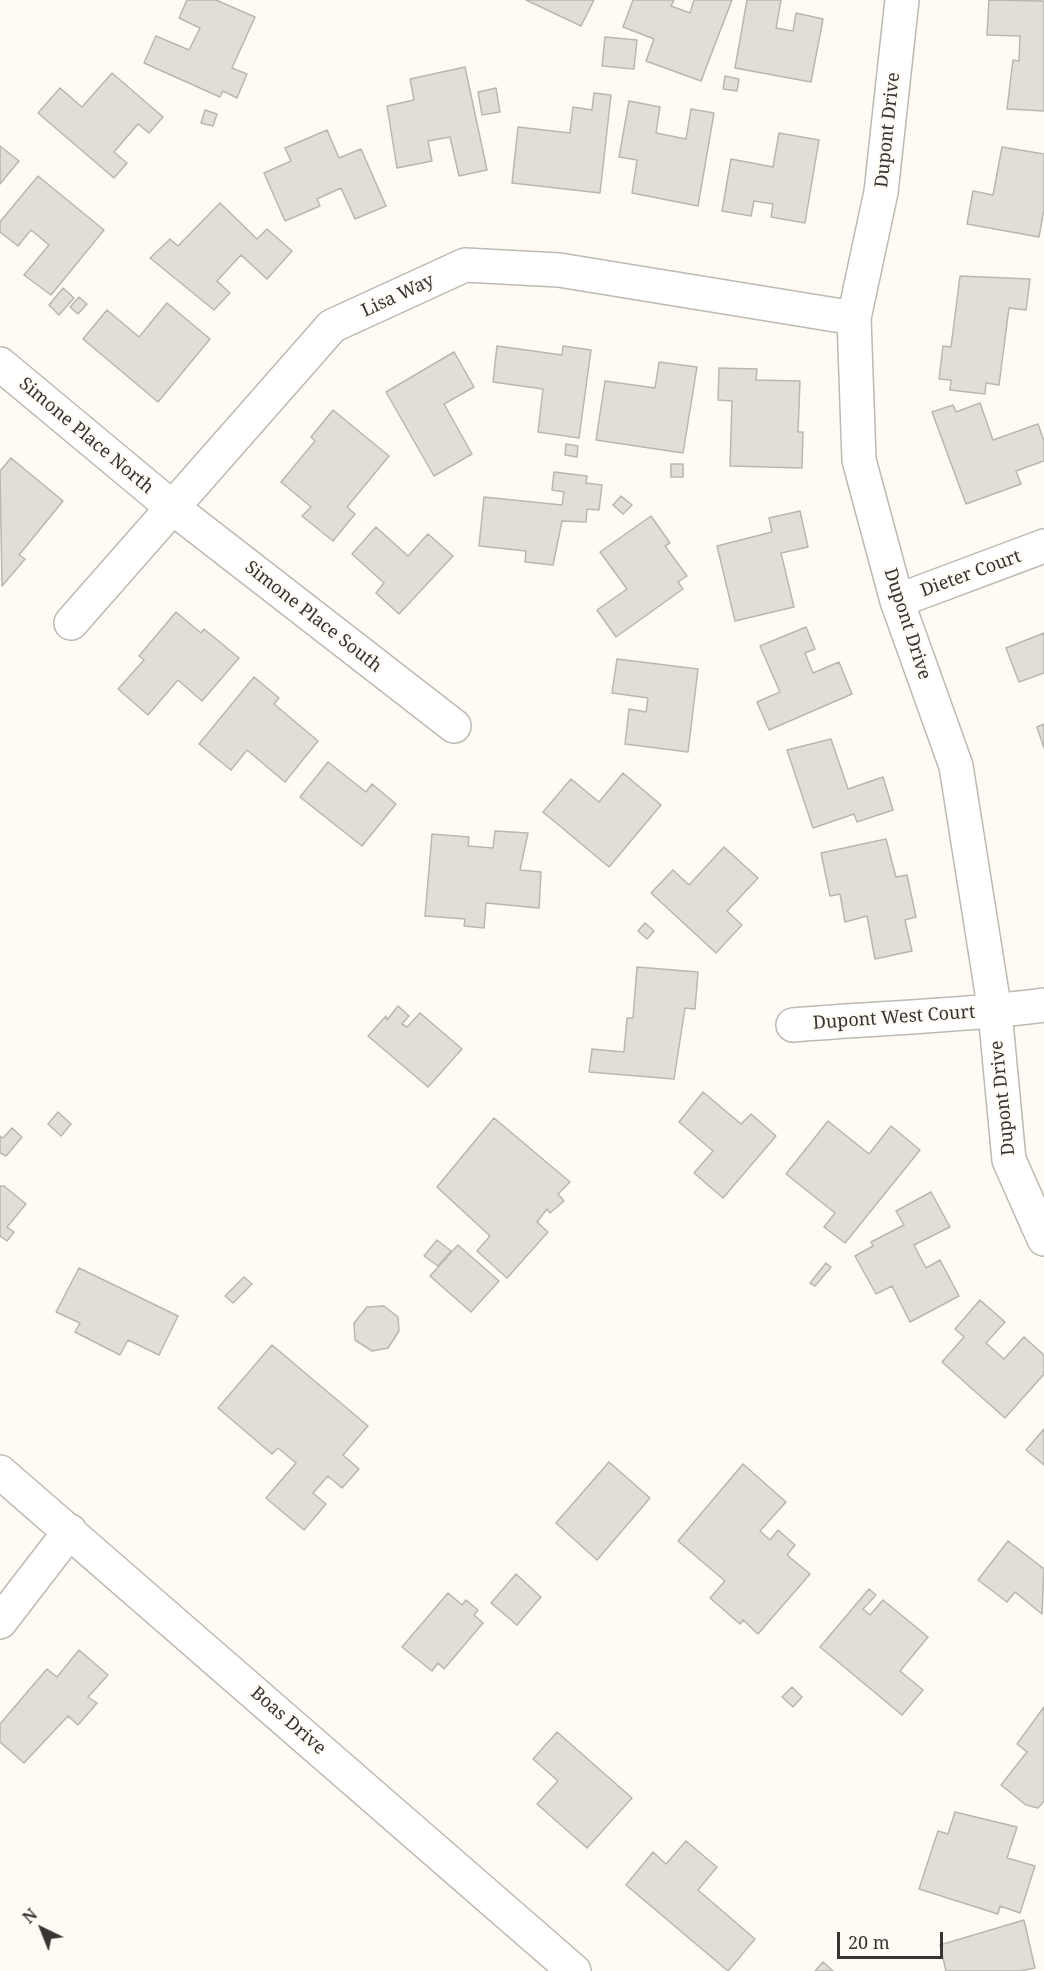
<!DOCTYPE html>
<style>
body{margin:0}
#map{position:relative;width:1044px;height:1971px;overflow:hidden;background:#fffbf4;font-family:"Noto Serif",serif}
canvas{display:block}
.north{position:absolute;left:12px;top:1899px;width:60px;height:60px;-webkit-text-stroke:4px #fffbf4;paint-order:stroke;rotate:317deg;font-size:16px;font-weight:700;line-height:24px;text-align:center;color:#363532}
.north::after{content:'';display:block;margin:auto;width:21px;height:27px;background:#363532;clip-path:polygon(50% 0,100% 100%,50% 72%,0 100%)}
.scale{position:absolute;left:837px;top:1932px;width:106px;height:27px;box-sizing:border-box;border:3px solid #363532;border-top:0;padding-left:8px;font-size:18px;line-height:21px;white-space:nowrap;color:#363532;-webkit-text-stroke:4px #fffbf4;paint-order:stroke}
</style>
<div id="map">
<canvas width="1044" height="1971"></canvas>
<div class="north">N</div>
<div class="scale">20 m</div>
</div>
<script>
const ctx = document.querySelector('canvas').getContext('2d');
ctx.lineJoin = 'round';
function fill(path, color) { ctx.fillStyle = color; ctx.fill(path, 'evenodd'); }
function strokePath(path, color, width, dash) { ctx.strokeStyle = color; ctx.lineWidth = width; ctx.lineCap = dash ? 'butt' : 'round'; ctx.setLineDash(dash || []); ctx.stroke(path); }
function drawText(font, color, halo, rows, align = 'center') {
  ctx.font = font + ' "Noto Serif",serif'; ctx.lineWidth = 4.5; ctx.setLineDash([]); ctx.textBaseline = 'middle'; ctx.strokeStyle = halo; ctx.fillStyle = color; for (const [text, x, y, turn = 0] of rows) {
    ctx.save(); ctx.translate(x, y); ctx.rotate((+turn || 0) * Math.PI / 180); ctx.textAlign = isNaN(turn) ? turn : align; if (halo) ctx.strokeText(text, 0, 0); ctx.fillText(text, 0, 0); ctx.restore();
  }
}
const building = new Path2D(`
 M187,0H216L255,17L232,68L247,74L237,98L223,91L220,97L144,63L156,36L189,50L200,28L179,18Z
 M526,0H594L581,26Z
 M633,0H674L671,6L690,13L694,0H732L701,81L646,61L654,39L623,27Z
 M747,0H781L776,28L793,31L796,13L823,19L811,82L735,68Z
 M989,0L1044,1V111L1007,109L1013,60L1019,61L1020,36L987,35Z
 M605,37L637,40L634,69L602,66Z
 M465,67L487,170L459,176L450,137L428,141L432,161L397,168L387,106L414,100L410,79Z
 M112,73L163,117L149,133L138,124L114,152L127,163L114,178L38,113L60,88L82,107Z
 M725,76L739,79L737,91L723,89Z
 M496,88L500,112L482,115L478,92Z
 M594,93L611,95L600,193L512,183L518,127L570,133L573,107L592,110Z
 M629,101L660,107L656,133L686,139L691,109L714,113L698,206L632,193L637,160L619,157Z
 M205,110L217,114L213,126L201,123Z
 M327,130L339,158L361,149L386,206L355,219L341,188L317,199L320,206L285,221L264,173L291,161L285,148Z
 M779,133L819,140L805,223L771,217L773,204L754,201L751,216L722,211L731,159L773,167Z
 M0,146L19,161L0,184Z
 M1002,147L1044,154V209L1039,237L967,224L973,191L993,195Z
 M38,176L104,230L51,295L24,275L49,245L31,230L18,246L0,232V222Z
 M220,203L257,239L267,229L292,251L267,279L241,255L217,281L230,293L214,310L150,258L170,239L178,246Z
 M960,276L1030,279L1026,310L1009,308L999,385L986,383L985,394L950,390L951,380L939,379L943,346L951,347Z
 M63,288L74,298L59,315L49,305Z
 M79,297L87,304L78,314L70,307Z
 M167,303L210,339L158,402L83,339L107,310L139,337Z
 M497,346L562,355L563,346L591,350L579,438L538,432L543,389L493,382Z
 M454,352L474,387L444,404L472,454L434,476L386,392Z
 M659,362L697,367L683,453L596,440L605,381L655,388Z
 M719,368L757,369L756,380L800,381L798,432H803L802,468L730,466L732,401L718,400Z
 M980,403L993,440L1038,424L1044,441V461L1016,471L1021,484L966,504L932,412L953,405L956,412Z
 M333,410L389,456L347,507L355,514L333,541L302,516L311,507L281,482L315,441L311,437Z
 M566,444L578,446L577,457L565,455Z
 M11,458L63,501L19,555L25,559L2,586L0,471Z
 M671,464H683V477H671Z
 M554,472L587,476L586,483L602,485L599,510L587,509L586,522L562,521L553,565L525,562L526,551L479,546L484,497L562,505L564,492L552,490Z
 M621,496L632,505L623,514L613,505Z
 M800,511L808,547L781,553L794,607L735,621L717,546L772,532L769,518Z
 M651,516L670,543L665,546L687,576L678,582L683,589L616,637L597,610L627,589L600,552Z
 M376,527L408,556L428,534L453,556L399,614L376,593L384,583L352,554Z
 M176,612L201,633L204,629L239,658L202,701L178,680L148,715L118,689L144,660L139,656Z
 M806,627L815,649L805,653L813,673L839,662L852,694L769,730L757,702L780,692L760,646Z
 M1044,633V673L1019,682L1006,648Z
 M617,659L698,669L688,752L625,744L629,709L646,712L648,698L612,693Z
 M254,677L279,698L274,704L318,741L285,782L247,750L231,770L199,744Z
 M1044,724V748L1037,727Z
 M831,739L848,789L883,777L893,810L857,822L854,814L813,828L787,750Z
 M328,762L366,792L372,784L396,804L362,846L300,797Z
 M623,773L661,805L609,867L543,812L571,779L599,802Z
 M495,831L528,833L520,870L541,872L539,908L486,903L484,928L464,926L465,919L425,916L432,834L469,837L468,846L493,848Z
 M886,839L896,877L907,875L916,917L905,920L912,951L875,959L867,916L845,922L840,894L830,896L821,853Z
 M724,847L758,878L727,911L742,925L716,953L651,893L673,870L689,885Z
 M645,923L654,931L647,939L638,931Z
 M637,967L698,972L695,1009L685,1008L674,1079L589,1072L592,1049L624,1052L627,1018H633Z
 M398,1006L409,1016L402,1024L407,1027L420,1013L462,1049L428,1087L368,1036L386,1016L387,1020Z
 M703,1092L741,1124L751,1114L776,1136L723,1198L694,1173L713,1151L679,1122Z
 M58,1112L71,1124L61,1136L48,1124Z
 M494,1118L570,1182L558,1194L564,1201L550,1213L547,1209L537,1222L548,1232L507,1278L477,1251L490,1236L437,1187Z
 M828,1121L869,1154L891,1126L920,1150L845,1243L824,1227L835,1213L786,1174Z
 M12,1128L22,1137L6,1156L0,1153V1136L3,1138Z
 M0,1186H4L26,1204L7,1227L14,1232L7,1241L0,1236Z
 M931,1192L950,1227L914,1245L926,1268L940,1260L959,1296L910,1322L892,1286L876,1294L855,1256L873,1246L871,1242L904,1225L896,1211Z
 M437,1240L451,1251L438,1266L424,1256Z
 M458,1245L499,1281L471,1312L430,1276Z
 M826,1263L831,1267L815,1286L810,1283Z
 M79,1268L178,1316L159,1355L128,1340L120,1355L75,1332L80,1323L56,1312Z
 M244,1277L252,1284L233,1303L225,1296Z
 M980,1300L1005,1322L986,1343L1004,1359L1024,1337L1044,1355V1374L1005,1418L942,1362L964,1337L955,1329Z
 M384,1306L398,1317L399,1331L388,1348L372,1351L355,1340L354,1323L367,1307Z
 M272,1345L368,1426L343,1455L359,1469L342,1488L328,1476L313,1493L326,1504L304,1530L266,1498L296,1463L278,1448L272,1454L218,1408Z
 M1044,1429V1465L1026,1450Z
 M609,1462L650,1498L597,1560L556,1523Z
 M743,1464L786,1502L760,1531L770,1540L778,1530L795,1545L787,1555L810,1574L758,1634L743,1620L740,1624L710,1598L725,1581L678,1541Z
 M1008,1541L1044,1569L1042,1614L1015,1592L1007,1602L978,1580Z
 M516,1574L541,1597L517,1625L491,1603Z
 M869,1589L876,1595L863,1609L870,1615L883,1600L928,1637L900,1671L923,1690L902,1715L820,1647Z
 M448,1593L462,1605L466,1600L478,1610L474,1615L483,1623L444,1669L438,1663L432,1671L402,1647Z
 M79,1650L108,1675L88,1697L97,1703L78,1725L68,1716L24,1763L0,1742V1724L47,1669L57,1677Z
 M792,1687L802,1697L793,1707L782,1697Z
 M1044,1707V1801L1038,1808L1026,1805L1001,1785L1027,1752L1017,1744Z
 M557,1732L632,1798L587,1848L537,1804L558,1781L533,1759Z
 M955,1812L1017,1827L1007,1858L1035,1866L1020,1913L1000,1906L998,1914L919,1889L938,1831L948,1834Z
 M686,1841L717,1867L698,1890L755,1939L728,1971L626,1885L653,1852L666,1864Z
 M1024,1920L1035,1968L1020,1971H946L940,1945Z
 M823,1962L833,1971H815Z`);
const minor = new Path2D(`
 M902,0L881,192L854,318L859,460L897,601L956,766L995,1012L1009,1160L1044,1239
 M0,364L173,508L454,726
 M897,601L1044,546
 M71,623L332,326L465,265L559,270L854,318
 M793,1025C877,1018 961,1016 1044,1005
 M0,1472L574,1971
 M0,1622L70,1531`);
const streetNames = [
 ["Dupont Drive",888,130,-84],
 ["Lisa Way",398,296,-25],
 ["Simone Place North",86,436,40],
 ["Dieter Court",971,574,-20],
 ["Simone Place South",313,617,38],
 ["Dupont Drive",907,624,72],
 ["Dupont West Court",894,1018,-4],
 ["Dupont Drive",1003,1098,-96],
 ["Boas Drive",288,1721,41]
];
fill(building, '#e1ded7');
strokePath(building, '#bab6b0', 1.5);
strokePath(minor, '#bdb9b3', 36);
strokePath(minor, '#fff', 33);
drawText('18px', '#363532', '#fffbf4', streetNames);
</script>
